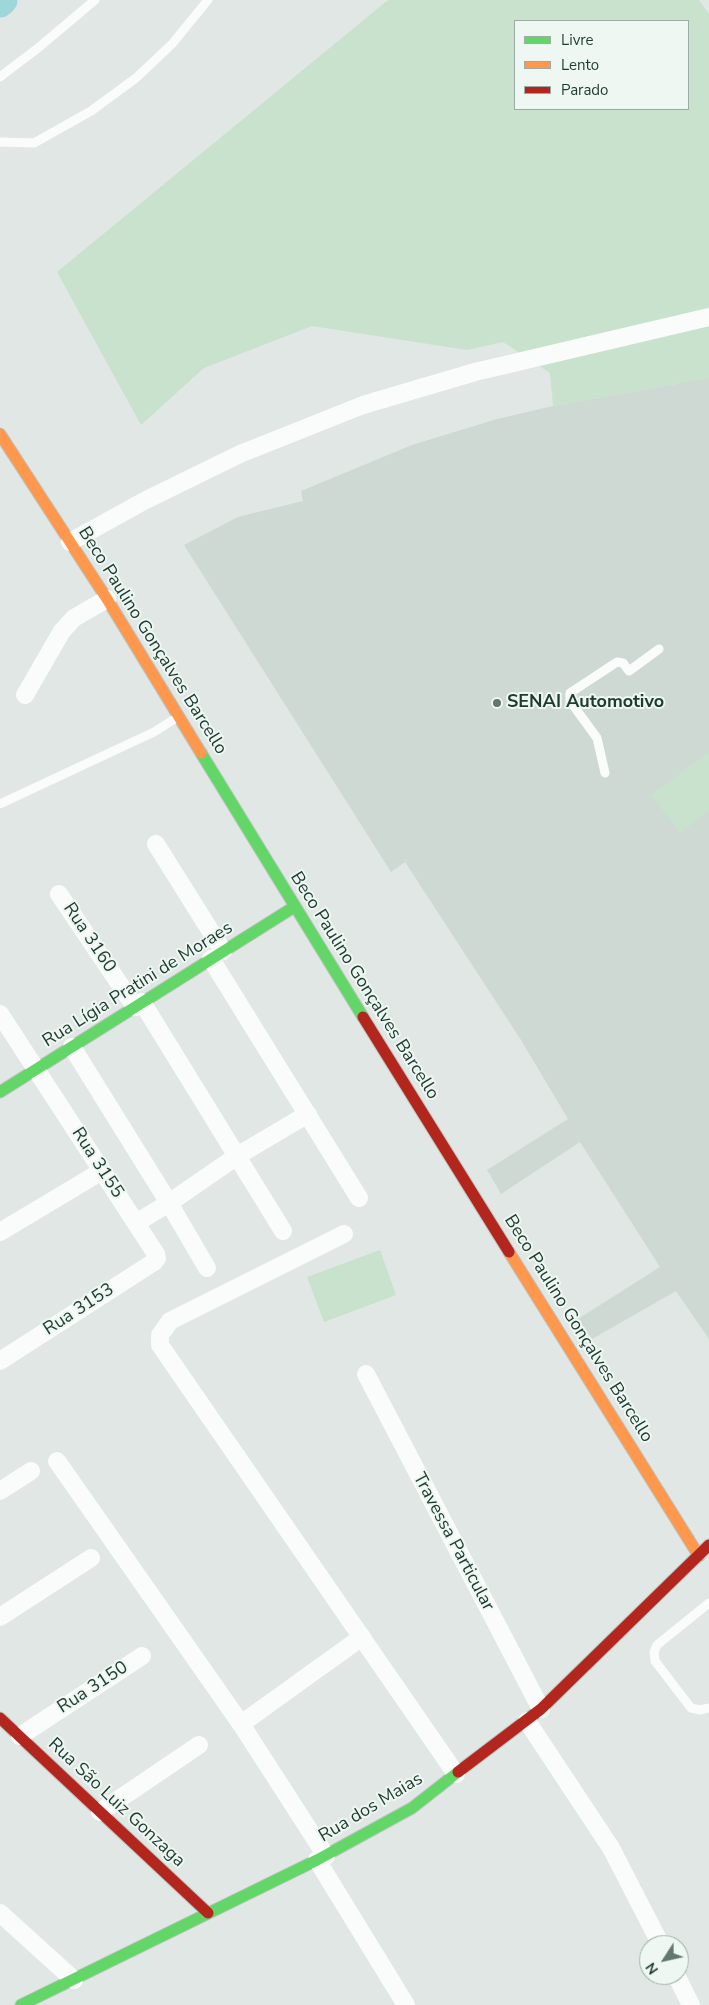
<!DOCTYPE html>
<meta charset="utf-8">
<style>
body{margin:0}
#map{position:relative;width:709px;height:2005px;overflow:hidden;background:#e0e7e4;font-family:"Nunito Sans",sans-serif}
canvas{display:block}
.legend{position:absolute;left:514px;top:20px;width:175px;height:90px;box-sizing:border-box;background:#eef7f2;border:1px solid #9baca5;margin:0;padding:6px 9px;list-style:none;font-size:15px;color:#1e3b31}
.legend li{display:flex;align-items:center;gap:10px;height:25px}
.legend b{width:25px;border:1px solid #9baca5}
.north{position:absolute;left:639px;top:1935px;width:50px;height:50px;box-sizing:border-box;background:#eef7f2;border:1px solid #9baca5;border-radius:50%;rotate:235deg;font-size:14px;font-weight:700;line-height:20px;text-align:center;color:#1e3b31}
.north::after{content:'';display:block;margin:auto;width:18px;height:22px;background:#627770;clip-path:polygon(50% 0,100% 100%,50% 72%,0 100%)}
</style>
<div id="map">
<canvas width="709" height="2005"></canvas>
<ul class="legend">
<li><b style="height:6px;background:#63d668"></b>Livre</li>
<li><b style="height:6px;background:#ff974d"></b>Lento</li>
<li><b style="height:6px;background:#b3261e"></b>Parado</li>
</ul>
<div class="north">N</div>
</div>
<script>
const ctx = document.querySelector('canvas').getContext('2d');
ctx.lineJoin = 'round';
function fill(path, color) { ctx.fillStyle = color; ctx.fill(path, 'evenodd'); }
function strokePath(path, color, width, dash) { ctx.strokeStyle = color; ctx.lineWidth = width; ctx.lineCap = dash ? 'butt' : 'round'; ctx.setLineDash(dash || []); ctx.stroke(path); }
function drawText(font, color, halo, rows, align = 'center') {
  ctx.font = font + ' "Nunito Sans",sans-serif'; ctx.lineWidth = 4; ctx.setLineDash([]); ctx.textBaseline = 'middle'; ctx.strokeStyle = halo; ctx.fillStyle = color; for (const [text, x, y, turn = 0] of rows) {
    ctx.save(); ctx.translate(x, y); ctx.rotate((+turn || 0) * Math.PI / 180); ctx.textAlign = isNaN(turn) ? turn : align; if (halo) ctx.strokeText(text, 0, 0); ctx.fillText(text, 0, 0); ctx.restore();
  }
}
const built = new Path2D(`
 M709,378V1339L676,1291L592,1339L578,1319L660,1267L580,1142L501,1194L487,1170L568,1119L521,1040L405,862L391,872L184,545L238,517L303,501L301,491L412,445L497,419L553,406Z`);
const green = new Path2D(`
 M388,0H699L709,14V378L553,406L550,373L503,342L467,350L312,326L204,368L141,425L57,272ZM515,21H688V109H515Z
 M709,752V811L680,833L651,795Z
 M380,1250L396,1295L324,1322L307,1277Z`);
const river = new Path2D(`
 M0,3L3,0`);
const lane = new Path2D(`
 M0,77L38,48L95,0
 M0,142L34,143L91,111L136,78L172,44L208,0
 M605,773L597,738L570,701V693L617,662L623,663L629,671L659,649
 M0,804L154,732L178,717
 M709,1603L657,1645L654,1652L655,1661L691,1708L700,1710L709,1708`);
const street = new Path2D(`
 M70,542L144,501L240,454L363,405L475,372L709,317
 M25,695L62,631L74,618L107,599
 M156,844L223,951
 M59,894L135,1007
 M211,959L359,1198
 M142,1002L283,1231
 M0,1014L156,1254L157,1258L154,1262L0,1361
 M72,1047L169,1203L207,1268
 M136,1223L169,1203L237,1156L308,1114
 M0,1232L102,1171
 M344,1234L170,1321L160,1335V1345L456,1774
 M366,1374L541,1709
 M57,1461L241,1724L362,1637
 M0,1491L31,1471
 M0,1617L91,1558
 M527,1721L611,1848L661,1945
 M241,1724L326,1856
 M20,1736L142,1656
 M100,1812L199,1745
 M317,1860L406,2005
 M0,1913L74,1980
 M676,1975L691,2005`);
const fast = new Path2D(`
 M201,753L363,1017
 M0,1092L294,907
 M21,2005L317,1860L412,1808L458,1772`);
const slow = new Path2D(`
 M0,434L107,599L201,753
 M509,1252L699,1556`);
const jam = new Path2D(`
 M363,1017L509,1252
 M0,1718L208,1913
 M458,1772L541,1709L709,1545`);
const markers = [
 [497,703,5,"#627770"]
];
const streetNames = [
 ["Beco Paulino Gonçalves Barcello",152,641,58],
 ["Rua 3160",89,938,56],
 ["Rua Lígia Pratini de Moraes",138,985,-32],
 ["Beco Paulino Gonçalves Barcello",364,986,58],
 ["Rua 3155",97,1163,57],
 ["Rua 3153",79,1310,-33],
 ["Beco Paulino Gonçalves Barcello",578,1329,58],
 ["Travessa Particular",453,1542,62],
 ["Rua 3150",93,1688,-33],
 ["Rua São Luiz Gonzaga",116,1803,43],
 ["Rua dos Maias",371,1808,-31]
];
const poiNames = [
 ["SENAI Automotivo",507,703]
];
fill(built, '#ced9d3');
fill(green, '#c8e2ce');
strokePath(river, '#9ed6d9', 29);
strokePath(fast, '#bac4bf', 13);
strokePath(slow, '#bac4bf', 13);
strokePath(jam, '#bac4bf', 13);
strokePath(lane, '#fafbfb', 9);
strokePath(street, '#fafbfb', 18);
strokePath(fast, '#63d668', 11);
strokePath(slow, '#ff974d', 11);
strokePath(jam, '#b3261e', 11);
for (const [x, y, r, color] of markers) { const dot = new Path2D(); dot.arc(x, y, r, 0, 2 * Math.PI); ctx.fillStyle = color; ctx.fill(dot); strokePath(dot, '#eef7f2', 2); }
drawText('18px', '#1e3b31', '#eef7f2', streetNames);
drawText('bold 18px', '#1e3b31', '#eef7f2', poiNames, 'left');
</script>
